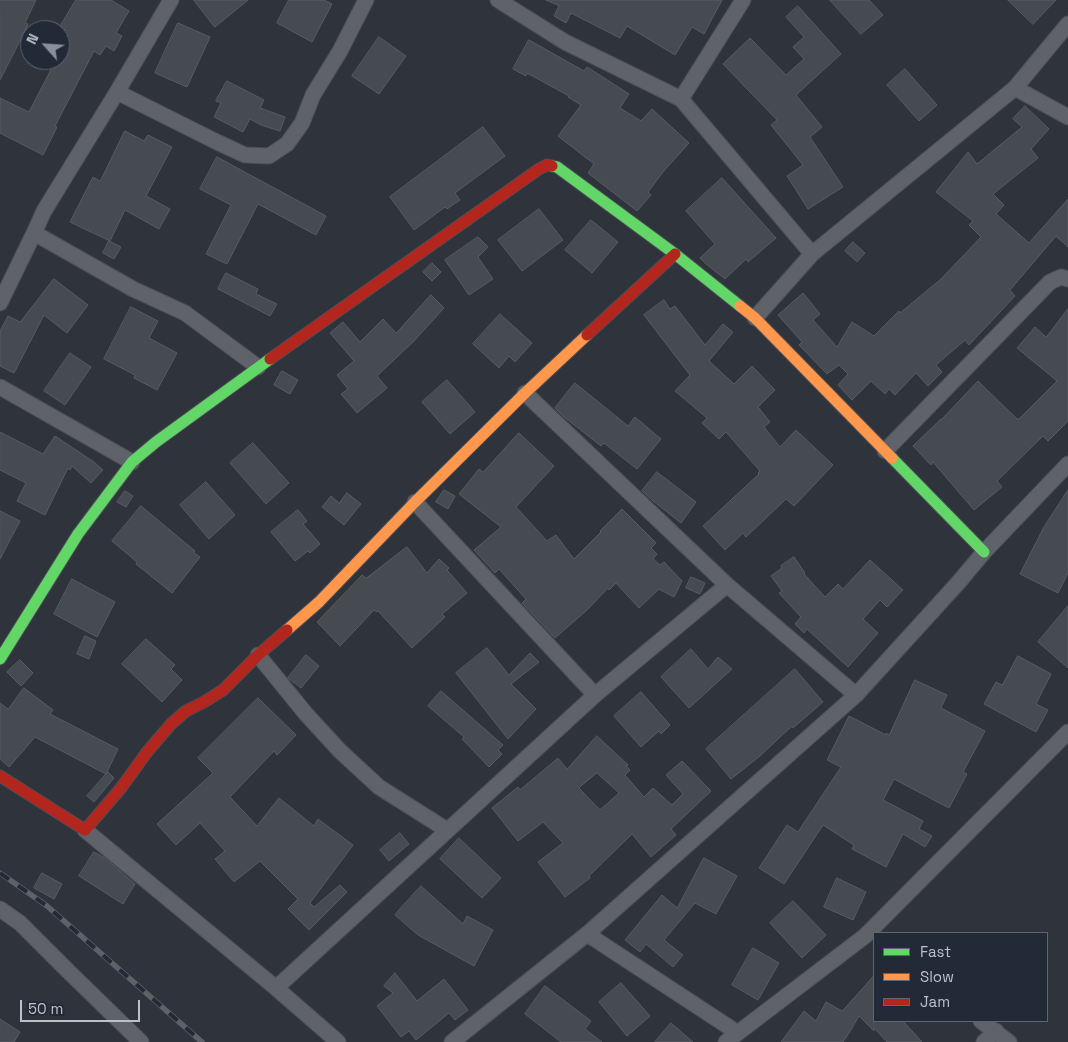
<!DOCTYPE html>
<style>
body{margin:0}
#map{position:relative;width:1068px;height:1042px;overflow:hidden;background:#2f333c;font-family:"Space Grotesk",sans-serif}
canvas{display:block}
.legend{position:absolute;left:873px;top:932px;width:175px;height:90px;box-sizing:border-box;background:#222937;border:1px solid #5f6572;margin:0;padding:6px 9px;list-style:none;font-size:15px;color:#bbc0cb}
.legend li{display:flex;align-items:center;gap:10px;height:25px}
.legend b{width:25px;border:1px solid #5f6572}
.north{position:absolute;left:20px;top:20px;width:50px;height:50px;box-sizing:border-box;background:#222937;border:1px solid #5f6572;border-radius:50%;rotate:296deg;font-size:14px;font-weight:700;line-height:20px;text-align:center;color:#bbc0cb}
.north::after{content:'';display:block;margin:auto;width:18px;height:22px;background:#8a8f99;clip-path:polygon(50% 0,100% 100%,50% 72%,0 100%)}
.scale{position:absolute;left:20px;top:1000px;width:120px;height:22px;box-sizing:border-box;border:2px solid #bbc0cb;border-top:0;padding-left:6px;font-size:15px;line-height:18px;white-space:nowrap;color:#bbc0cb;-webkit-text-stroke:4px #222937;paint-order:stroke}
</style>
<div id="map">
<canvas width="1068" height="1042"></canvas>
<ul class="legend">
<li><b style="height:6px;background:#63d668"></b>Fast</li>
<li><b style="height:6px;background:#ff974d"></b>Slow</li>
<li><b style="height:6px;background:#b3261e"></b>Jam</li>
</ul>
<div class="north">N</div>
<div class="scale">50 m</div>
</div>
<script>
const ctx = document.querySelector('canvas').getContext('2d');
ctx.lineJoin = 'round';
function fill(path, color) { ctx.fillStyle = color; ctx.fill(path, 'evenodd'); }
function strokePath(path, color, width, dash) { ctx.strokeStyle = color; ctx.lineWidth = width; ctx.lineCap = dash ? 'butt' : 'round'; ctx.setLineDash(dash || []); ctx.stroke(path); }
const building = new Path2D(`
 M0,0H36L25,23L28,24L23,35L0,80Z
 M76,0H111L129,11L116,33L122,36L114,51L106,46L100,55L94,51L55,126L57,127L43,155L0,133V98L29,112L56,60H60V52L68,36L60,31V30H58Z
 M194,0H248L215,27Z
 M289,0H324L332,4L312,42L277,23Z
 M546,0H722L704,34L692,27L675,55L627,26L620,38L571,13L566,23L554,16L559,6Z
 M830,0H869L883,15L861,34Z
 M1008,0H1056L1033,24Z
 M798,6L841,54L796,95L822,127L810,137L843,187L808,209L787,176L803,165L771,125L777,120L723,64L750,38L786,75L804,59L793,47L804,37L786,17Z
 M178,23L210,37L187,87L155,73Z
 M379,37L406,56L379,94L352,76Z
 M529,40L584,71L587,67L629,94L620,108L641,121L652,109L689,143L663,172L648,192L651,195L637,211L588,173L594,164L558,136L581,105L568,97L569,96L527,73L526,76L513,69Z
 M905,69L937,105L919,121L887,85Z
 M227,81L264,100L260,108L285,117L280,131L261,125L250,119L243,132L214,117L221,103L216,101Z
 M1025,106L1049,129L1031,149L1038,158L993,194L1004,205L996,214L1029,243L1068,199V247L1056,236L1010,290L1015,296L969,345L965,340L936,365L942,372L928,386L916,373L895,395L889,389L885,394L871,381L852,400L838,385L848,374L839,365L827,374L799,345L802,342L778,315L803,293L820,314L813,320L837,347L852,322L874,336L899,311L900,313L941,279L981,237L969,225L973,221L936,192L968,152L977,164L1022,127L1013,119Z
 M483,127L505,156L455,193L460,200L447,209L445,207L414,230L390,197Z
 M125,131L144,141L148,135L172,147L146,196L170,209L159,229L125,210L110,241L70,222L93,177L100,181Z
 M217,157L326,216L316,235L258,204L227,264L206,254L231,205L200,189Z
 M722,178L776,238L748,262L746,259L725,279L706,264L700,258L715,244L686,211Z
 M539,209L563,240L522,271L498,240Z
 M591,220L618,242L592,273L565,250Z
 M478,237L488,247L478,257L493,279L469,295L445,260Z
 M109,241L121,247L114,259L103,253Z
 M853,242L865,253L857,262L845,251Z
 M432,263L441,272L432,281L423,272Z
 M226,273L258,289L256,294L277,304L270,316L218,289Z
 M54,279L88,305L67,333L44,315L14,373L0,366V331L8,316L20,322Z
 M431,295L444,308L414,341L377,376L387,388L357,413L341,394L348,389L337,375L354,361L330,333L343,322L360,342L383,319L396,333Z
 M664,300L670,309L675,306L705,345L723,324L733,332L709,361L734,384L752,366L775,390L758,407L770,422L764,427L780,447L796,430L833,465L794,506L786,499L746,537L743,533L725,550L703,526L759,474L758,473L760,471L726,432L719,439L702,423L707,418L675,391L690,375L644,315Z
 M131,307L158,321L149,338L177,353L157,390L134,378L135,375L104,359Z
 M1068,309V421L1048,441L1043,436L997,481L1002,487L974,510L933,462L931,465L913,446L941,419H942L978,381L1017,419H1019L1057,381L1017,348L1035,327L1046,337Z
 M500,314L532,343L515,362L509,356L499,368L473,344Z
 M70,353L91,367L65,405L44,391Z
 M282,371L298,380L290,394L274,385Z
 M447,380L475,412L450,434L422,402Z
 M575,383L628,426L635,417L661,439L637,469L604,443L601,446L564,417L555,408Z
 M0,432L43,454L55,436L94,462L103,470L91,483L72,466L70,470L68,468L45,515L17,501L26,483L0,470Z
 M519,433L554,466L516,507L547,541L556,535L574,559L601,532L600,531L622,509L656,543L651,548L657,554L653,559L660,565L664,562L682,581L674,597L659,589L639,608L616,583L609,590L608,588L587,610L555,638L522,603L526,599L499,569L495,573L474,550L501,527L459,494L479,469L483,472Z
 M253,443L289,483L266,504L230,463Z
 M657,472L696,502L681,523L653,501L642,491Z
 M206,482L235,515L209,539L180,505Z
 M444,490L455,496L448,509L436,502Z
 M1068,490V573L1058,593L1020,574L1044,527Z
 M125,491L133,496L126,507L117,502Z
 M347,493L361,504L344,525L322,507L331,496L339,503Z
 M141,506L195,551L193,552L200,557L172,593L136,564L137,562L112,541Z
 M298,510L307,521L303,524L320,544L310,553L308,551L295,561L271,532Z
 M0,511L20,521L0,559Z
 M407,547L427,573L439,559L449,568L447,570L467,593L442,614L445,617L412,648L378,611L377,612L374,610L340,646L317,622L362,575L366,578Z
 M794,557L805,573L804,574L825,597L838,584L843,589L870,560L903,590L887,607L880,600L863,619L878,633L848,667L807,629L804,633L795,624L801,617L779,593L782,591L771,576L782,568L781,566Z
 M691,577L705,583L700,594L686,588Z
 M72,579L115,602L97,637L54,614Z
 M1068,606V668L1038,642Z
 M85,636L96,641L89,659L77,654Z
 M146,639L175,665L171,669L182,680L162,702L122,664Z
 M487,648L509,675L530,653L539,662L511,684L536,709L508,739L456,673Z
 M691,649L708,669L718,657L732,669L689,708L661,677Z
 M306,655L319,666L301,688L288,678Z
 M1018,656L1051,674L1036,704L1048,710L1036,732L984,704L996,682L1002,685Z
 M20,660L33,673L21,686L7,672Z
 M795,669L823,702L793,728L792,726L760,756L731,779L706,749Z
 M915,680L947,695L941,708L985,731L963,772L967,774L949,808L894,779L883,800L923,821L919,829L932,836L925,847L903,834L886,867L852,849L854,845L823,825L784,884L759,868L787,825L798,832L841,767L827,760L849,716L886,735V733L889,735Z
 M24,688L53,710L50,714L118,749L106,774L35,737L9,767L0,759V703L8,709Z
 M441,691L503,745L498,750L502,754L489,767L462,739L464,737L428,706Z
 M641,692L670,725L661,734L659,731L641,747L614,716Z
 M258,698L296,735L277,755L274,751L230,797L257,826L279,798L314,826L318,819L353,845L310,903L314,907L340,885L347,892L309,930L288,909L298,899L260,861L234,882L215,859L225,851L200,823L176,845L157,824L213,773L198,758Z
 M597,736L628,765L626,766L630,770L625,775L644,797L653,788L672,805L683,794L666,775L682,761L711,791L671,829L676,835L651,857L632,834L589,876L590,878L565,897L538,862L563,843L543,822L518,841L492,808L518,787L520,790L558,758L567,769ZM597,773L619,793L600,810L579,788Z
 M108,772L114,778L94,802L87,796Z
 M400,833L409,844L389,861L380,850Z
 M459,838L501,878L482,898L440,859Z
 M94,852L105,858L135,884L123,904L79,876Z
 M704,858L737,876L716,914L695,903L664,940L683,955L673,967L646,944L640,952L625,940L662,895L677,908Z
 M42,873L62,884L54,899L34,888Z
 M837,878L866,892L853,920L824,907Z
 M421,886L463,924L467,916L493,930L474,966L418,935L395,915Z
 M793,901L826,935L802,958L770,923Z
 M753,948L779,963L758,1000L732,985Z
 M395,973L417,1001L444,979L468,1010L455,1020L449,1013L416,1040L409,1031L401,1037L377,1006L393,993L384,986Z
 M874,976V1021H903L922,1042H887L874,1028V1031L859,1016L849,1033L843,1042H781L804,1011L816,1021L826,1002L842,1011Z
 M621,983L650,1016L627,1036L599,1002Z
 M545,986L591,1021L585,1029L602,1042H561L525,1014Z
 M0,1019L20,1032L14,1042H0Z
 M671,1023L693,1042H655Z`);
const street = new Path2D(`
 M171,0L117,92L44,211L34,233L133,289L185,313L258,367
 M498,0L565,42L681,99L812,254
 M1015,88L1068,117
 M117,92L217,142L245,155L269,156L287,144L302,123L313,95L340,51L366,0
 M681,99L743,0
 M0,303L34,233
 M755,318L812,254L1015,88L1068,24
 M0,387L132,462
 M525,393L727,585L856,695
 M885,451L1050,282L1061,277L1068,279
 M415,502L595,695
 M258,655L306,714L340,751L379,787L447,830
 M85,830L276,988L595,695L727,585
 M0,909L20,923L68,971L141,1042
 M587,934L738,1033
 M276,988L338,1042
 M981,1021L1009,1042
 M452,1042L587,934L856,695L958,583L984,552L1068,464
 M726,1042L865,936L1068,732
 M984,1042L996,1031`);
const fast = new Path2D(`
 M552,166L557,167L675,254L740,306
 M892,458L984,552
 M0,659L78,534L132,462L156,442L270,359`);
const slow = new Path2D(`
 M740,306L755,318L892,458
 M287,630L319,602L415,502L525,393L587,335`);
const jam = new Path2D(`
 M587,335L675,254
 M270,359L539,169L547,165L552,166
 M0,776L85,830L121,788L147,752L171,724L186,711L204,702L223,690L258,655L287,630`);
const rail = new Path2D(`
 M0,873L47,906L202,1042`);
fill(building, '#464a51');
strokePath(building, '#585b63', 1);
strokePath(street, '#4b4e55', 17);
strokePath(fast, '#4b4e55', 13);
strokePath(slow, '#4b4e55', 13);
strokePath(jam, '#4b4e55', 13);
strokePath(street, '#60626a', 15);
strokePath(fast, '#63d668', 11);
strokePath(slow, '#ff974d', 11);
strokePath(jam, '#b3261e', 11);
strokePath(rail, '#5e6168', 5.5);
strokePath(rail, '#222937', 4, [11]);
</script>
